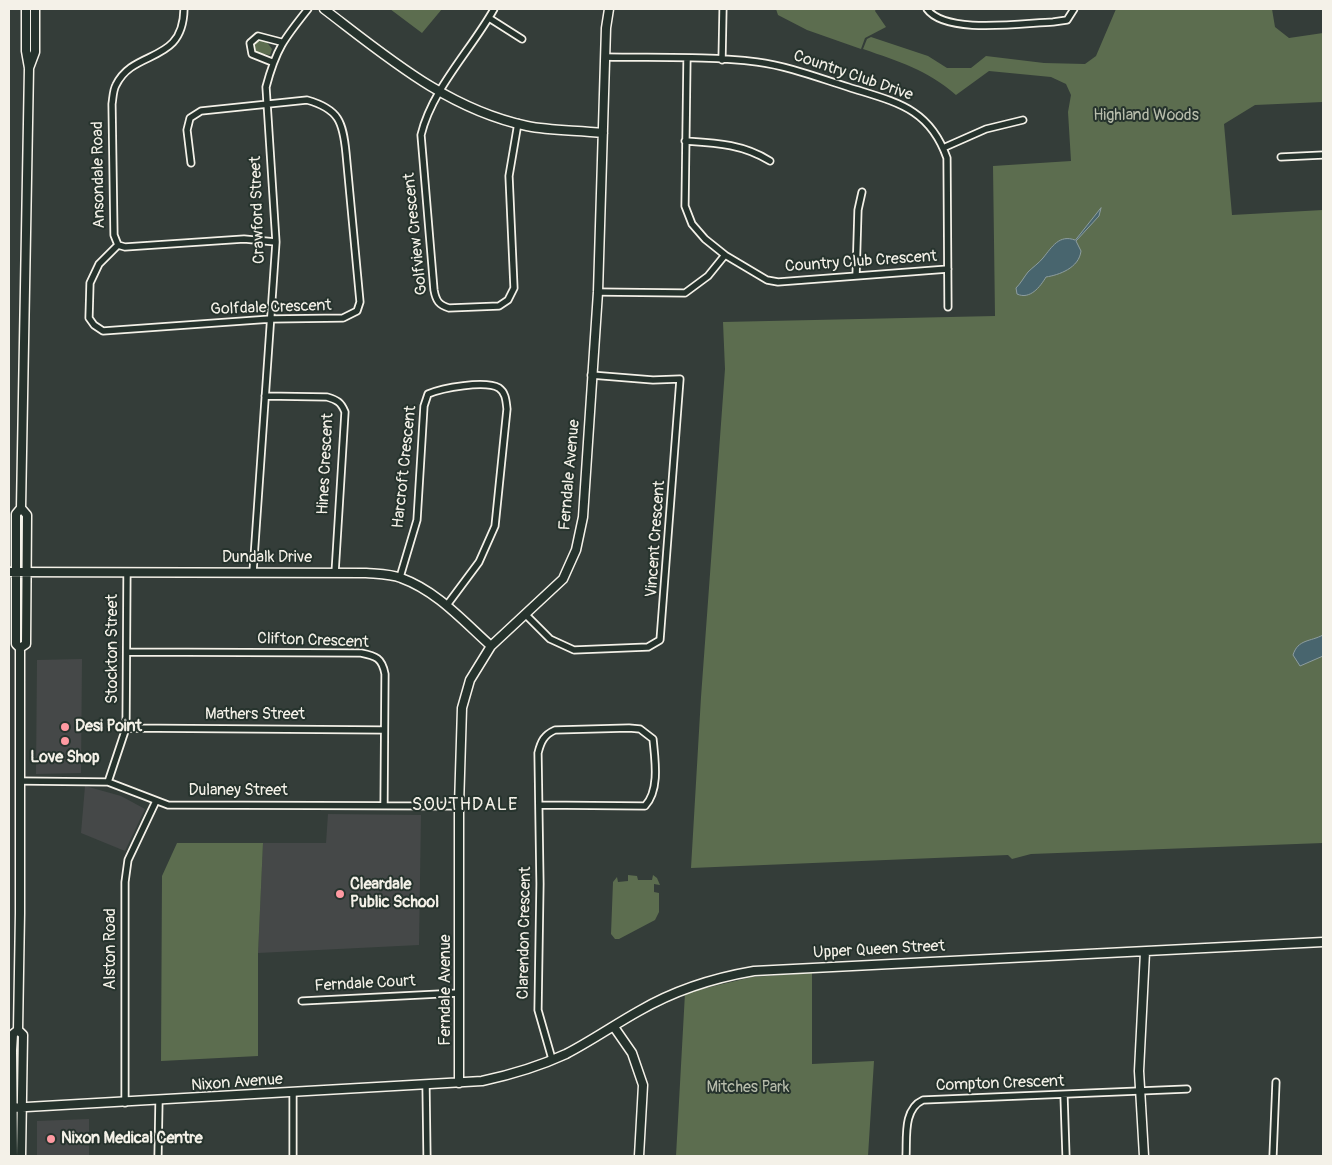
<!DOCTYPE html>
<style>
body{margin:0}
#map{position:relative;width:1332px;height:1165px;overflow:hidden;background:#343d39;font-family:Pangolin,sans-serif}
canvas{display:block}
.frame{position:absolute;inset:0;border:10px solid #f4f1e8;pointer-events:none}
</style>
<div id="map">
<canvas width="1332" height="1165"></canvas>
<div class="frame"></div>
</div>
<script>
const ctx = document.querySelector('canvas').getContext('2d');
ctx.lineJoin = 'round';
function fill(path, color) { ctx.fillStyle = color; ctx.fill(path, 'evenodd'); }
function strokePath(path, color, width, dash) { ctx.strokeStyle = color; ctx.lineWidth = width; ctx.lineCap = dash ? 'butt' : 'round'; ctx.setLineDash(dash || []); ctx.stroke(path); }
function drawText(font, color, halo, rows, align = 'center') {
  ctx.font = font + ' Pangolin,sans-serif'; ctx.lineWidth = 4; ctx.setLineDash([]); ctx.textBaseline = 'middle'; ctx.strokeStyle = halo; ctx.fillStyle = color; for (const [text, x, y, turn = 0] of rows) {
    ctx.save(); ctx.translate(x, y); ctx.rotate((+turn || 0) * Math.PI / 180); ctx.textAlign = isNaN(turn) ? turn : align; if (halo) ctx.strokeText(text, 0, 0); ctx.fillText(text, 0, 0); ctx.restore();
  }
}
const built = new Path2D(`
 M82,659L81,773L36,774L37,660Z
 M85,786L121,796L145,809L125,851L81,833Z
 M328,814L421,815L419,945L258,953L263,843H326Z
 M89,1119V1156H37V1121Z`);
const green = new Path2D(`
 M390,9H442L422,33Z
 M776,9H876L875,11L886,27L865,38L861,49L807,30L778,15Z
 M1116,9H1272L1275,27L1289,38L1323,33V102L1255,105L1224,124L1232,215L1323,210V843L1031,854L1012,859L1008,855L691,868L701,697L725,369L723,322L995,316L993,166L1071,161L1068,112L1071,95L1066,84L1051,77L989,71L956,95C926,69 900,62 863,49L867,39L871,37L928,56L947,68H971L986,56L1044,63L1085,64L1096,56Z
 M259,39L266,41L272,49L270,55L256,53L253,43Z
 M177,843H263L258,954V1056L161,1061L162,876Z
 M628,875L637,876L638,880H652L653,875L657,878L660,885L654,884V892L659,893V912L655,920L619,939H615L611,934L613,882L617,877L618,882L628,881Z
 M812,973V1064L874,1061L868,1156H676L685,993L752,977Z`);
const water = new Path2D(`
 M1101,208L1099,216L1076,241L1081,251C1079,268 1059,275 1046,277C1040,287 1030,300 1017,294L1016,288C1021,283 1024,277 1028,272C1033,267 1039,263 1043,258C1052,247 1059,234 1075,240Z
 M1323,635V656L1300,666L1293,655C1298,639 1310,642 1323,635Z`);
const street = new Path2D(`
 M184,9C183,65 134,48 116,85C113,90 113,98 112,104L114,235L118,245L125,247L244,239L276,242
 M494,9C471,50 432,89 421,135L434,290C436,301 439,305 449,308L499,306L508,300L514,288L509,176L518,123
 M927,9C946,35 1023,23 1053,22L1067,20L1074,9
 M489,18L522,39
 M605,57C656,58 707,56 757,62C788,66 819,78 848,87C895,102 929,107 947,158L948,307
 M687,59L685,206L692,224L705,239L725,255L767,280L778,282L948,269
 M722,60L723,9
 M272,62L252,54L250,43L258,36L281,42
 M685,141C716,143 743,144 770,161
 M943,148L986,129L1023,120
 M1281,157L1323,155
 M118,245L99,264L90,283L89,318L94,325L103,331L271,319L343,318L357,311L360,302L346,153C343,122 339,109 307,100L201,111L190,118L187,130L191,163
 M856,276L858,210L862,192
 M598,292L685,293L708,276L725,255
 M265,396L327,397C337,400 341,402 345,412L335,573
 M253,572L276,242L266,87C276,49 284,39 308,9
 M400,577L417,520L424,406L428,394C442,388 485,380 499,388C506,393 506,401 507,409L495,526L479,562L447,605
 M526,615L550,639L574,650L648,647L660,640L680,379L653,380L591,375
 M128,652L361,653C376,656 382,658 385,674L384,805
 M126,728L384,730
 M20,781L108,782L168,805L459,806
 M108,782L126,728L127,572
 M539,805L645,806C660,790 655,760 653,739L640,729L629,728L555,730C544,735 541,741 538,753L540,884L538,1010L552,1059
 M302,1001L459,993
 M426,1086L427,1156
 M1064,1096L1066,1156
 M125,1103V882L128,860L156,801
 M158,1156L159,1101
 M293,1156V1093
 M906,1156C907,1137 903,1109 923,1100L1187,1089
 M1273,1156L1276,1082`);
const secondary = new Path2D(`
 M324,9C387,57 447,109 527,126C551,131 578,130 603,133
 M29,68L35,52V9
 M9,572L366,573C377,574 391,574 401,578C437,591 463,621 491,646
 M20,648L26,644L27,515L21,508
 M614,1027L632,1053L643,1085L639,1156
 M18,1030L23,1035L21,1156
 M459,1083V806L462,708L470,680L491,646L563,579L576,550L583,517L598,292L606,28L609,9
 M9,1108L482,1081C510,1075 540,1066 566,1054C591,1041 614,1025 639,1011C675,990 713,978 754,971L1323,942
 M13,1156L12,1050L13,1034L18,1030L20,913V648L16,644V514L21,508L22,452L29,68L26,51V9
 M1144,1156L1139,1071L1145,952`);
const markers = [
 [65,727,5,"#ff9aa2"],
 [65,741,5,"#ff9aa2"],
 [340,894,5,"#ff9aa2"],
 [51,1139,5,"#ff9aa2"]
];
const streetNames = [
 ["Country Club Drive",853,76,19],
 ["Ansondale Road",99,175,-91],
 ["Crawford Street",258,210,-92],
 ["Golfview Crescent",416,234,-96],
 ["Country Club Crescent",861,262,-4],
 ["Golfdale Crescent",271,308,-2],
 ["Hines Crescent",326,464,-87],
 ["Harcroft Crescent",405,467,-84],
 ["Ferndale Avenue",570,475,-85],
 ["Vincent Crescent",656,539,-86],
 ["Dundalk Drive",267,558],
 ["Clifton Crescent",313,641,2],
 ["Stockton Street",113,649,-90],
 ["Mathers Street",255,715],
 ["Dulaney Street",238,791],
 ["Clarendon Crescent",525,933,-89],
 ["Alston Road",111,949,-90],
 ["Upper Queen Street",879,950,-3],
 ["Ferndale Court",365,984,-3],
 ["Ferndale Avenue",446,990,-90],
 ["Nixon Avenue",237,1083,-4],
 ["Compton Crescent",1000,1084,-2]
];
const parkNames = [
 ["Highland Woods",1146,116],
 ["Mitches Park",748,1088]
];
const poiNames = [
 ["Desi Point",75,727],
 ["Love Shop",65,758,"center"],
 ["Cleardale",350,885],
 ["Public School",350,903],
 ["Nixon Medical Centre",61,1139]
];
const neighbourhoodNames = [
 ["SOUTHDALE",465,805]
];
fill(built, '#454848');
fill(green, '#5c6d4f');
fill(water, '#48656e');
strokePath(water, '#8d9d9f', 1);
strokePath(street, '#f4f1e8', 9);
strokePath(secondary, '#f4f1e8', 11);
strokePath(street, '#26332d', 5.5);
strokePath(secondary, '#26332d', 8);
for (const [x, y, r, color] of markers) { const dot = new Path2D(); dot.arc(x, y, r, 0, 2 * Math.PI); ctx.fillStyle = color; ctx.fill(dot); strokePath(dot, '#26332d', 2); }
drawText('16px', '#f4f1e8', '#26332d', streetNames);
drawText('16px', '#b7bcab', '#26332d', parkNames);
drawText('bold 16px', '#f4f1e8', '#26332d', poiNames, 'left');
ctx.letterSpacing = '1px';
drawText('18px', '#f4f1e8', '#26332d', neighbourhoodNames);
ctx.letterSpacing = '0px';
</script>
